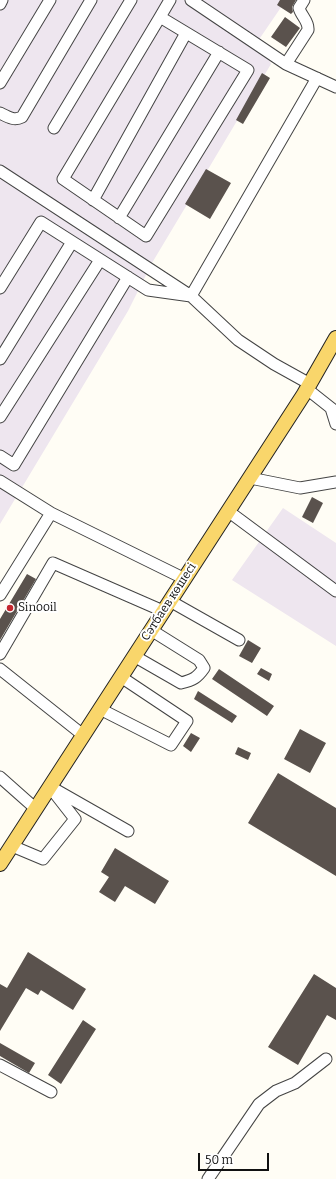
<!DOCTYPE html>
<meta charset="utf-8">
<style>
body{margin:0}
#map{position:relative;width:336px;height:1179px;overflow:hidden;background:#fffdf5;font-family:Bitter,serif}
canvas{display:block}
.scale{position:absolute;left:198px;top:1153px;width:71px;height:18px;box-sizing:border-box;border:2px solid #111;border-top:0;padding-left:5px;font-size:12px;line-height:14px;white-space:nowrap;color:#111;-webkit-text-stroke:3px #fff;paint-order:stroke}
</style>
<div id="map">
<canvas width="336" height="1179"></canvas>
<div class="scale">50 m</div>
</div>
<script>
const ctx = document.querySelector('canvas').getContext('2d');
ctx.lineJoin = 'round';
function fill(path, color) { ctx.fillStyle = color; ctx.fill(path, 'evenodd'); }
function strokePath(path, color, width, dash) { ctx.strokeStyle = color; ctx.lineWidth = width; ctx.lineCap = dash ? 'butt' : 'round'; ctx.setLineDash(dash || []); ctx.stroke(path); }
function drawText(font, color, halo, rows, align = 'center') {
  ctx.font = font + ' Bitter,serif'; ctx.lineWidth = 4; ctx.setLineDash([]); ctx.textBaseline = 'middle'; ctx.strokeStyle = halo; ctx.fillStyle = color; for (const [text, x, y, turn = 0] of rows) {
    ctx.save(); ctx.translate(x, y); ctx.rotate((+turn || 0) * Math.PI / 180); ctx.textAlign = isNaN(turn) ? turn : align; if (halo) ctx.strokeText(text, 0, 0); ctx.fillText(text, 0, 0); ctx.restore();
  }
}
const industrial = new Path2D(`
 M0,0H286L260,38L271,64L152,263L128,311L0,524Z
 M283,508L336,543V646L232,580Z`);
const building = new Path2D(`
 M280,0H296L292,7L293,12L291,14L277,5Z
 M285,17L300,28L286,47L271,37Z
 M262,73L270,78L243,124L236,120Z
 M206,169L231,183L210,219L185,204Z
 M312,497L323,503L313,523L302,517Z
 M27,574L36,579L0,640V619Z
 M248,640L261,648L252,663L239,656Z
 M261,668L272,674L269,681L257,674Z
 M219,669L274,706L267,716L212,679Z
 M198,691L237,716L232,723L194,699Z
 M300,729L326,743L310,773L284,759Z
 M191,733L200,738L191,752L183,746Z
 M238,747L251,753L248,760L235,754Z
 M278,773L336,808V876L248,823Z
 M115,848L169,881L155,904L125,886L115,902L99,892L109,877L101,872Z
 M28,952L86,989L73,1010L41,990L38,995L26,988L0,1031V984L7,988Z
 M314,974L336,988V1020L327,1015L298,1065L268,1047Z
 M83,1020L96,1029L61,1084L48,1075Z
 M0,1043L35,1063L29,1073L0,1056Z`);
const minor = new Path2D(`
 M191,0L286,64L336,87
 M0,4L2,0
 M160,17L248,70L146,236L63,179L160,17L170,0
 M286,64L308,30C309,21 301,16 299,8L304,0
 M0,83L50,0
 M0,113C8,117 14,121 22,117L91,0
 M54,128L131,0
 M0,171L191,296L317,78
 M93,200L186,33
 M119,218L219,52
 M0,288L41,222L148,290L191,296L238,340L274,364L310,384
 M0,359L72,242
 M307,389L336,412
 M331,408L336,424
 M0,417L100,260
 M0,456L14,465L128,277
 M250,478L300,488L336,482
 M0,481L51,513
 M228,511L336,591
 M0,595L51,513L185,579
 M170,601L239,640
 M0,654L53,563L163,611
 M134,656L181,683C193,680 197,678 204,668L199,660L151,630
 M0,669L83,735
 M100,709L171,745L187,721L121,677
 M0,777L36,809
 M56,790L128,831
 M12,846L43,859L75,819L50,787
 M0,1065L51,1092
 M208,1179L259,1104L276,1091L295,1083L326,1059`);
const major = new Path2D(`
 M0,864L304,394L336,338`);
const markers = [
 [10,608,4,"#c4262e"]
];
const streetNames = [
 ["Сәтбаев көшесі",169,602,-57]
];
const poiNames = [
 ["Sinooil",18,608]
];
fill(industrial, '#eee6ef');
fill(building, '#5a524d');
strokePath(minor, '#444', 13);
strokePath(major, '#222', 16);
strokePath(minor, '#fff', 11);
strokePath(major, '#f9d66b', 14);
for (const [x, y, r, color] of markers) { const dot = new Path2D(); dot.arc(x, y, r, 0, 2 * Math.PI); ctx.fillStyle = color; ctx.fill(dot); strokePath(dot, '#fff', 1.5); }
drawText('12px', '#111', '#fff', streetNames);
drawText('12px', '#111', '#fff', poiNames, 'left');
</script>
